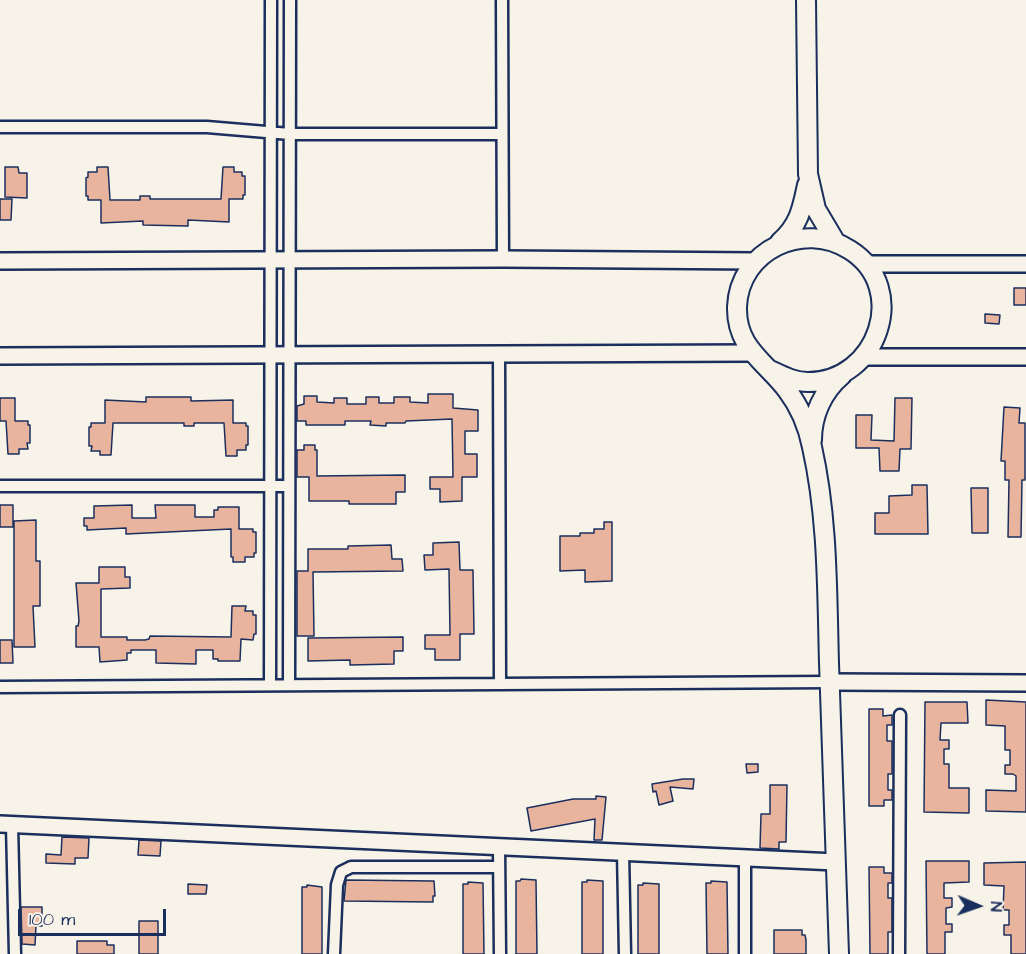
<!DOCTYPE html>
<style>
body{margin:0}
#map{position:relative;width:1026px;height:954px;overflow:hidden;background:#f7f3e8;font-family:"Architects Daughter",sans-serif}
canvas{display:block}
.north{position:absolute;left:948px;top:876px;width:60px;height:60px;-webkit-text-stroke:4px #f7f3e8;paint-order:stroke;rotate:92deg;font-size:16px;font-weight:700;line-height:24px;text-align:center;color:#1b2f5e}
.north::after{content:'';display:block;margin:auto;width:21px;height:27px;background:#1b2f5e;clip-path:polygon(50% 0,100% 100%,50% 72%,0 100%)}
.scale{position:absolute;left:18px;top:909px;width:148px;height:27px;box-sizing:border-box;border:3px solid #1b2f5e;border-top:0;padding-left:8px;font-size:18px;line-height:21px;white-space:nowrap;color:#1b2f5e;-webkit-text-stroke:4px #f7f3e8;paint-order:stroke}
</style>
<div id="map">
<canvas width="1026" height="954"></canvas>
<div class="north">N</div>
<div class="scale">100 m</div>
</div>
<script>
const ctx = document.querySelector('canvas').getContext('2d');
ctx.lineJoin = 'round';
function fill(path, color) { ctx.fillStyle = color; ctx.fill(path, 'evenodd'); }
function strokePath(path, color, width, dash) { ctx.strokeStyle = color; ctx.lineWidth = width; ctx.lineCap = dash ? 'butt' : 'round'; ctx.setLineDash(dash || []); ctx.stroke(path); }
const building = new Path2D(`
 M5,167H18L19,173H27V198L5,197Z
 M97,167H108L110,200H140V196H150V199H221L223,167H234V172H242V176H245V195H243V199H229V222L188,220V226L143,225V221L101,223V200H88V196H86V178L88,177V172H97Z
 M0,199H12L11,220H0Z
 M1014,288H1026V305H1014Z
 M985,314L1000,315L999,324L985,323Z
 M428,394H453V408L478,410V431H465V454H477V477H462V501L440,502V489H430V477H453L452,419L406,421L405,423H386V426L370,425L371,421H345V425H306V421H297V406L304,404V396H317V402L334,403V398H347V404H366V397H379V403H394V397H410V402L428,403Z
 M146,397H191V401L233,400V423H246V426H248V445H246V450H237V456H226L224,423H194V426H184V423H113L111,455H100V451H91L92,446H89V427H91V423H105V400L146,402Z
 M0,398H15V421H28V425H30V443H27L28,449H19V454H8L6,421H0Z
 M895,398H912L911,449H900L899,471H880L879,448H856V415H872L871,440L894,441Z
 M1004,407L1020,408L1019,423H1025V480H1022L1021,537H1008L1009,480H1005V461H1001Z
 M304,445H315V450H317V476L405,475V492H396V504H349V501H309V477H297V450H304Z
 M912,485H927L928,534H875V513H889V496L912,495Z
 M971,488H988V533H972Z
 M0,505H13V527H0Z
 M132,505V518H156L155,505H195V517H214V510H218V507H239V529H253V532H256V553H254V557H245V562H233V557H231V529L126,534V528L87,530V526H84V518H94V506Z
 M36,520V561H40V606H33L35,647H14V521Z
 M604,522H612V581L585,582V570L560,571V536H580V533H594V529H604Z
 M459,542L460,570H473L474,634H460V660H435V649H425V635H450L449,569L425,570L424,555H433V543Z
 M391,545L392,559H402L403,571L313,572L314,636H297V571H308V549H348V546Z
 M99,567H125V577H130V588L101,589V637H127V640H145L149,639L150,636L231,637L232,606H246L245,611H253V615H256V634H254L253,640L241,639L240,661H218V659H213V650H196V664L156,663V650H131V653H127V660L100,662L99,647H76V626H78L79,621L76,583H99Z
 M403,637V651H394V664L350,665V660L308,661V638Z
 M0,640H12L13,663H0Z
 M986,700L1026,702V812L986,811V790L1016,791V776L1013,774H1005V765H1010V750H1005V726L986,725Z
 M925,702H967L968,723H941L940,740H949V749H944V764H949V788H969V813L924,812Z
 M869,709H883V716L892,715V725H887V741H892V774H888V790H892V800H884V806H869Z
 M746,764H758V772L747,773Z
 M683,779H694L693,789L670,787L673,801L659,805L656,791L653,792L652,784Z
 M770,785H787L786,842H779V849L760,848L761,814H770Z
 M596,796L606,797L602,840H594L595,819L531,831L527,808L573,799H596Z
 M62,837L89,838L88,858H75V864L46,863V854L61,855Z
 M139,840L161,841L160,856L138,855Z
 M926,861H969V882L944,883V898H952V907L946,908V924H952V932H945V954H927Z
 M1026,862V954H1011V935H1004V925H1009V910H1003L1004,886L984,885V863Z
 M869,867H884V873H892V883H888V898H892V932H888V954H870Z
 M521,879L536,880L537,954H516V881H520Z
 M346,880L434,881L435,896H433V902L344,901Z
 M587,880L603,881V954H582V882H587Z
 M711,881L727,882L728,954H707L706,883H711Z
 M468,882L483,883L484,954H463V884H468Z
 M643,883L659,884V954H638V885H643Z
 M188,884L207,885L206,894H188Z
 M307,885L322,887V954H302V887H307Z
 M21,907H42V926H36L35,945L22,944Z
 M139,921H158V954H139Z
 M774,930H802V935H805L806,940V954H774Z
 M77,941H107V945H114V954H77Z`);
const street = new Path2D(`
 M502,0L503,259
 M0,127H207L290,134H502
 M499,354L500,684
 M0,486H289
 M270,685L271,0
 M289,685L290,0
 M0,687L830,682
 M12,825L15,954
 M499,847L500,954
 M623,852L625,954
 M334,954L337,885L341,872L351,867H499
 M745,954V859
 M899,954L900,715`);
const secondary = new Path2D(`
 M0,261L503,259L756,261
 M866,264H1026
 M0,356L752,353
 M864,357H1026
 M830,682L1026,683
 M0,824L836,862`);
const primary = new Path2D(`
 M806,0L808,174L816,209L835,241
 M780,242C799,225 802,209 807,185
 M768,369C781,375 793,382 808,382C878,382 910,288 850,250C804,220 739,250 737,307C736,348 765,361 787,390C800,407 808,427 812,447C828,518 827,591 829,663C832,760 836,857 839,954
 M812,440C812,415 823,391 842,375`);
fill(building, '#e9b49d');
strokePath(building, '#1b2f5e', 1.5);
strokePath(street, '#1b2f5e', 15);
strokePath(secondary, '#1b2f5e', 20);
strokePath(primary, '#1b2f5e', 22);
strokePath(street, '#f7f3e8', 10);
strokePath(secondary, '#f7f3e8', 15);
strokePath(primary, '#f7f3e8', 18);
</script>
